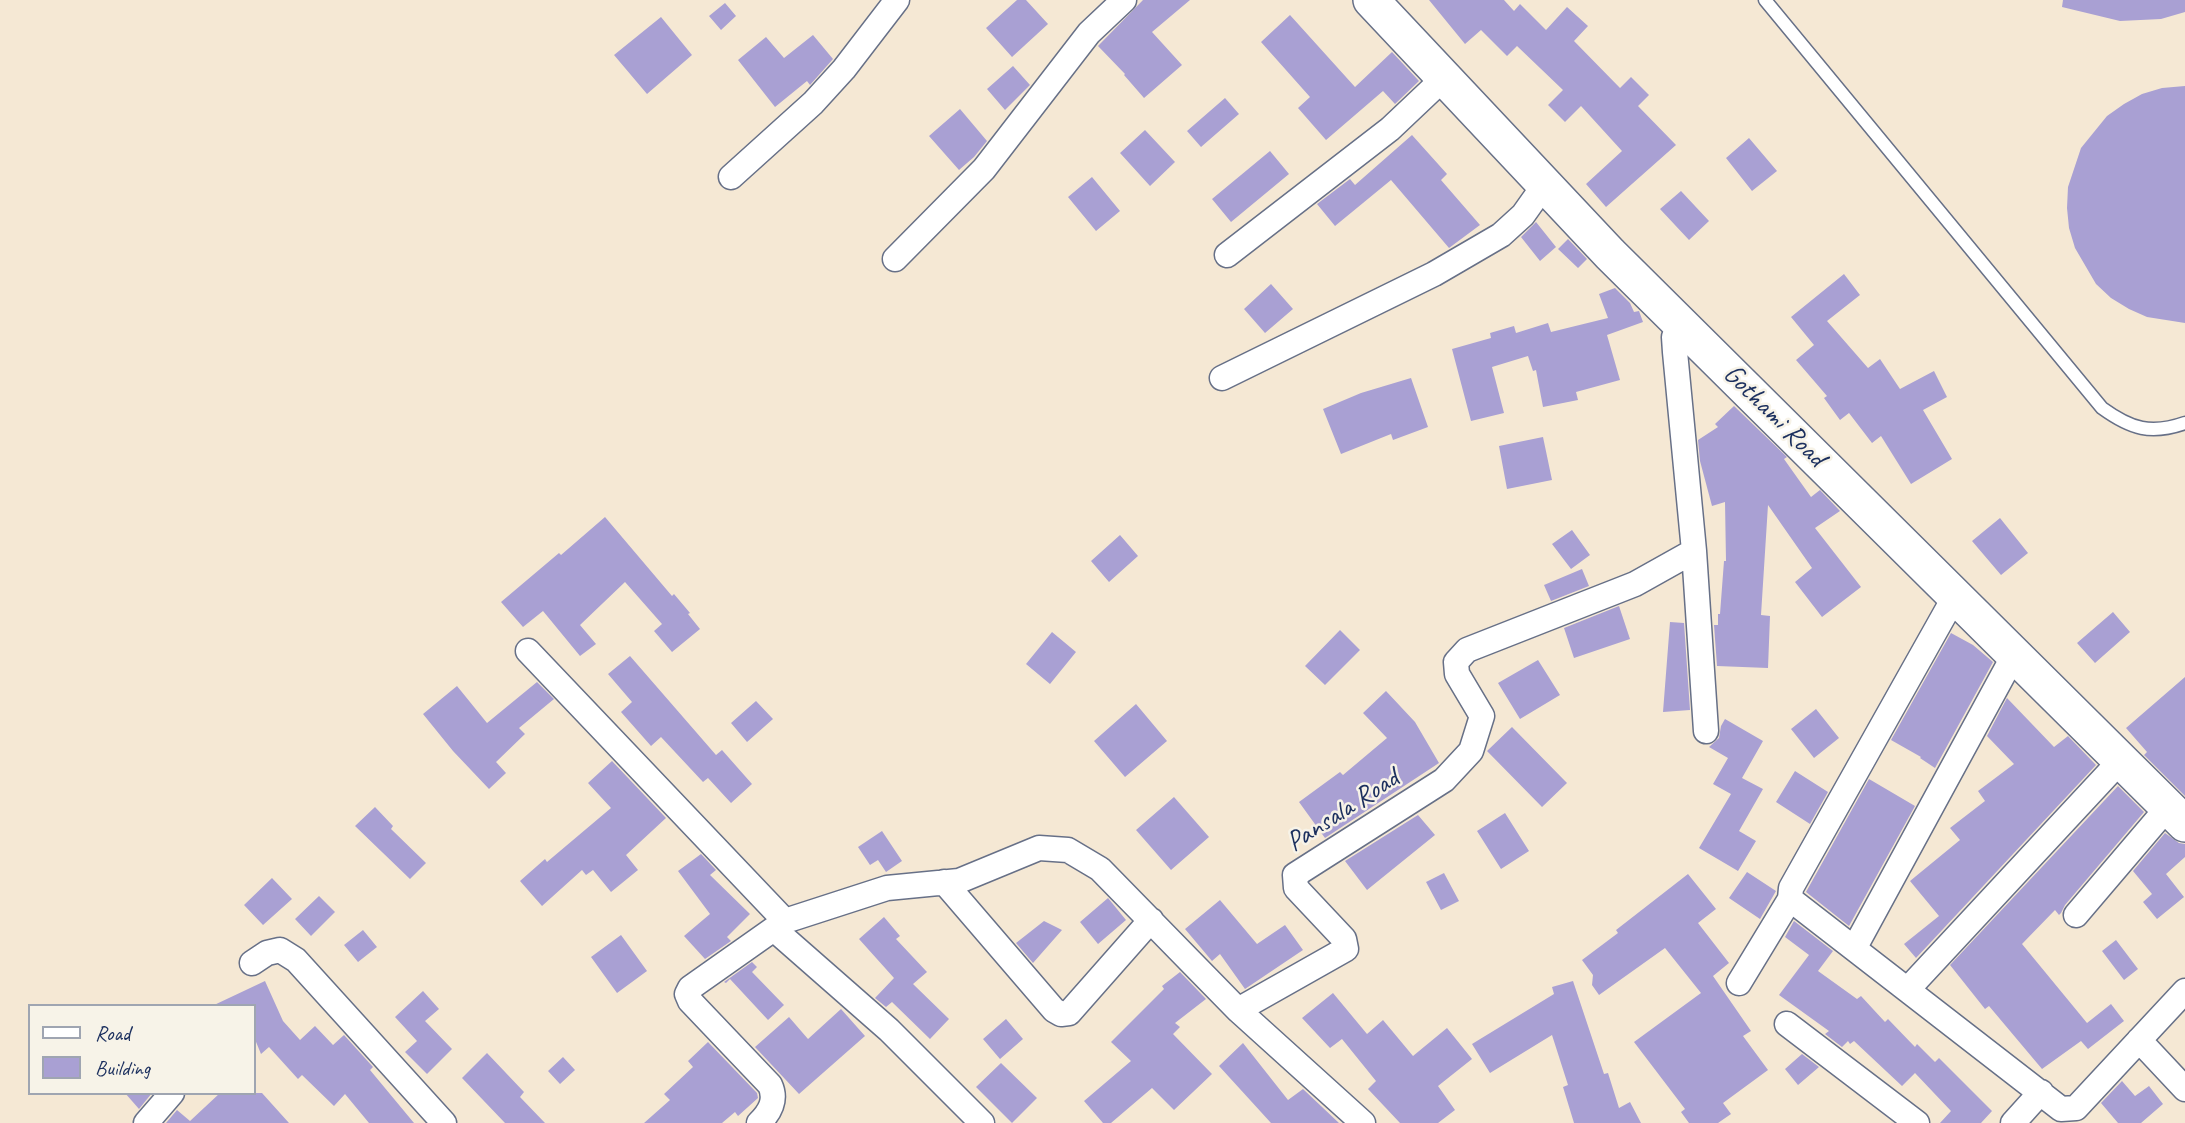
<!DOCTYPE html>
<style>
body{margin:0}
#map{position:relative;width:2185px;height:1123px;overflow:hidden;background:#f5e8d4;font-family:Caveat,sans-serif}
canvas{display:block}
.legend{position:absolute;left:28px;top:1004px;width:228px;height:91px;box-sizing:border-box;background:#f7f3e8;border:2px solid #9fa5b1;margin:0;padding:9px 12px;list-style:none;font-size:21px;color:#1b2f5e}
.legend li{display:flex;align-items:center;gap:14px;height:35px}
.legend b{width:35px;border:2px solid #9fa5b1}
</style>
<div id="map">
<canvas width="2185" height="1123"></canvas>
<ul class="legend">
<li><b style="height:9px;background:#fff"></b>Road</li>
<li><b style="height:19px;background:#a9a0d3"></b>Building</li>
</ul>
</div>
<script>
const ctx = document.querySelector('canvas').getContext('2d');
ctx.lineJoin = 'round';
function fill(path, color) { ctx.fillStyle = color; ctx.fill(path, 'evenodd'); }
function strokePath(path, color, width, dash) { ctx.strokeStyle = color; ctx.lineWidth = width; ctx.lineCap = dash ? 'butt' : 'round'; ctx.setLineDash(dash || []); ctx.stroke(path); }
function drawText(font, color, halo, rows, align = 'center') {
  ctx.font = font + ' Caveat,sans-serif'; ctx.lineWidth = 5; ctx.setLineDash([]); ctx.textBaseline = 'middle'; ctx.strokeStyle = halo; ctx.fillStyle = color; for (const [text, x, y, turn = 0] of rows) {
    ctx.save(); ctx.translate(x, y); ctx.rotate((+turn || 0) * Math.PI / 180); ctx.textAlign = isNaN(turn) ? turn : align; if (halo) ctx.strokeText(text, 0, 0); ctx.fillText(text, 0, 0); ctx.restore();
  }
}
const building = new Path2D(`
 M1017,0H1026L1048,24L1012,57L986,28Z
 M1143,0H1190L1152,32L1182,65L1144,98L1124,75L1125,74L1098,46Z
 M1429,0H1504L1514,11L1520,4L1546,30L1567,7L1588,26L1574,41L1620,88L1631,77L1649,95L1638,106L1676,145L1606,207L1586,184L1622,151L1581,106L1565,122L1548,105L1563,90L1517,46L1507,56L1481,30L1465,44Z
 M2063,0H2185V12L2161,19L2120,21L2062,7Z
 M725,3L736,16L721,30L709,16Z
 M1290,15L1355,87L1392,52L1419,81L1395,104L1383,91L1326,140L1298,108L1310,97L1261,42Z
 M661,17L692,55L647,94L614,55Z
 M813,35L833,59L810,85L807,81L775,107L738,60L766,37L784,58Z
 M1013,66L1030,85L1005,110L987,89Z
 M2185,86V323L2147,317L2129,309L2111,298L2096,284L2075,248L2069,228L2067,208L2068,187L2081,148L2107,116L2124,104L2142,94L2162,88Z
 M1225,98L1239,114L1201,147L1187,131Z
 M960,109L987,141L974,157L959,170L929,136Z
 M1145,130L1175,162L1150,186L1120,153Z
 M1412,135L1447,174L1441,180L1480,225L1449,248L1391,180L1335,226L1317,204L1350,179L1355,185Z
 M1749,138L1777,171L1752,191L1726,158Z
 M1270,151L1289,174L1231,222L1212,199Z
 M1092,177L1120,211L1096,231L1068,197Z
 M1681,191L1709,221L1689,240L1660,209Z
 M1536,222L1556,247L1540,261L1521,237Z
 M1568,239L1587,259L1578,268L1558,249Z
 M1844,274L1860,295L1827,321L1868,368L1880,359L1900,389L1934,371L1947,397L1923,410L1952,459L1911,484L1881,436L1872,443L1849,413L1840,420L1824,398L1827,396L1796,360L1814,345L1791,317Z
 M1271,284L1293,309L1265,333L1244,309Z
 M1615,288L1630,303L1634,312L1639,311L1643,322L1607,335L1620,380L1576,392L1578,400L1543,407L1536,370L1533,371L1528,356L1492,367L1504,413L1471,421L1452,349L1491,338L1490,333L1514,326L1516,333L1548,323L1551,332L1608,318L1599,294Z
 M1411,378L1428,427L1393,440L1391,434L1341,454L1323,409L1361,393Z
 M1734,406L1787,457L1784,459L1811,497L1820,490L1840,511L1815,528L1861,587L1822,617L1795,582L1812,568L1768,505L1761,615L1770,616L1768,668L1717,666L1714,625H1718V614H1720L1724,561H1726L1725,502L1712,506L1700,461L1698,440L1718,427L1715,424Z
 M1543,437L1552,480L1507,489L1499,446Z
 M605,517L672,596L674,594L690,613L688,614L700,629L672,652L654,631L662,624L625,582L580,625L596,644L580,656L543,611L523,627L501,602L559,553L561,555Z
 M2000,518L2028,553L2001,575L1972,541Z
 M1572,530L1590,555L1571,569L1552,544Z
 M1120,535L1138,556L1109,582L1091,561Z
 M1582,569L1589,586L1551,601L1544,585Z
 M1619,606L1630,639L1574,658L1564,628Z
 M2113,612L2130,632L2095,663L2077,643Z
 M1670,622L1684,623L1690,710L1663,712Z
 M1340,630L1360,650L1325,685L1305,666Z
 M1052,632L1076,652L1050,684L1026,664Z
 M1951,633L1973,645L1993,662L1935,768L1920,758L1921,757L1891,740Z
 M630,656L716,755L722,750L752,784L731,803L708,778L703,782L661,737L651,746L621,712L632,702L608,674Z
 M1538,660L1560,695L1520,719L1498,683Z
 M2185,677V796L2144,755L2147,752L2126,728Z
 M537,682L554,699L519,728L525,734L496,762L506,773L489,789L453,751L423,714L457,686L487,723Z
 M1386,691L1415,722L1439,763L1325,838L1299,802L1340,772L1343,775L1387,738L1363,713Z
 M2007,698L2054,747L2068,736L2096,765L1916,958L1904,944L1939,916L1910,881L1960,840L1950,828L1985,801L1978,791L2014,764L1987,736Z
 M756,701L773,719L747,742L731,723Z
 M1136,704L1167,741L1125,777L1094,741Z
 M1816,709L1839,738L1814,758L1791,729Z
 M1725,719L1763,741L1742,778L1763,789L1739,831L1756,841L1738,871L1699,848L1731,794L1713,784L1728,758L1709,747L1719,738L1721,726Z
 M1512,727L1567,783L1542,807L1487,751Z
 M612,761L666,818L626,855L638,870L611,892L593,870L586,875L582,870L542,906L520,881L545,859L547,862L611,808L588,783Z
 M1795,771L1828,792L1810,824L1776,802Z
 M1869,779L1915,806L1849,926L1806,892Z
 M2118,786L2144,812L2065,905L2061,913L2059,915L2055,910L2022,944L2087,1023L2111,1004L2124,1021L2088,1049L2081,1041L2042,1069L1989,1006L1985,1009L1950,965Z
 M1174,797L1209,837L1171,870L1136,830Z
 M375,807L393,826L391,829L426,863L410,879L355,826Z
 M1505,813L1529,851L1501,869L1477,831Z
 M1418,815L1435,835L1367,890L1345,861Z
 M882,831L902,861L886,872L878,860L870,865L858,847Z
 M2165,833L2179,843L2185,844V857L2166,874L2184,897L2157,919L2143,902L2152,894L2133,871Z
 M701,854L716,870L710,875L750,914L727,937L731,941L705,959L684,936L710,914L678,871Z
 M1747,872L1776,891L1760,919L1729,898Z
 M1444,873L1459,901L1441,910L1426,882Z
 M1688,874L1716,909L1698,923L1729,963L1713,976L1751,1031L1743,1036L1768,1070L1723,1103L1731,1114L1718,1123H1689L1681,1112L1685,1109L1634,1042L1701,993L1665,948L1599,995L1592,985L1593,975L1582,960L1618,933L1616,930Z
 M272,878L292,899L263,925L244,905Z
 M319,896L335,912L311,936L295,919Z
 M1108,898L1126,920L1098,944L1080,922Z
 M1220,900L1257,944L1285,925L1303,950L1245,989L1220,954L1212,961L1185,929Z
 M884,917L900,936L896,939L927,972L913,984L949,1019L930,1039L892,1002L886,1007L875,998L894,978L859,939Z
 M1044,921L1062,930L1033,963L1016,943Z
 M1794,921L1833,951L1818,971L1857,999L1861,996L1885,1022L1888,1019L1915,1047L1917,1044L1935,1062L1939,1058L1992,1111L1981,1123H1940L1951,1111L1915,1073L1902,1086L1854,1041L1850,1044L1848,1041L1842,1047L1825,1034L1829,1031L1779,995L1809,955L1785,937Z
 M363,930L377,947L358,962L344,945Z
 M621,935L647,971L617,993L591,957Z
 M2116,940L2138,969L2124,980L2102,951Z
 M752,962L757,967L752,972L784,1005L768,1020L730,979L726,983L724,982Z
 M1180,972L1206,999L1175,1023L1180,1027L1173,1034L1212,1074L1174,1110L1152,1088L1111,1123H1103L1084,1101L1131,1061L1111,1042L1164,989L1162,986Z
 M265,981L283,1021L300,1040L315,1026L333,1045L344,1035L373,1067L370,1070L414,1123H369L345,1094L334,1106L302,1075L298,1079L269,1047L261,1054L254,1037V1006H212Z
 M1573,981L1604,1074L1608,1073L1619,1108L1630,1102L1641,1123H1574L1563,1087L1568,1085L1552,1035L1490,1073L1472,1044L1554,994L1552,987Z
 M423,991L439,1009L425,1021L452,1049L427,1074L405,1052L417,1041L395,1017Z
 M1333,993L1367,1034L1383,1020L1413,1056L1447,1028L1472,1059L1438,1086L1455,1110L1438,1123H1400L1368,1089L1376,1081L1342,1039L1330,1048L1302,1018Z
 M841,1009L865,1036L799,1094L755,1047L789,1017L808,1039Z
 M1006,1019L1023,1039L1000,1059L983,1039Z
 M708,1042L757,1093L758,1098L738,1116L735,1112L722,1123H644L670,1100L664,1094L693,1067L688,1061Z
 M1243,1043L1288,1100L1303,1089L1339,1123H1271L1219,1066Z
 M487,1053L524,1092L520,1097L545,1123H505L462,1078Z
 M1802,1054L1819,1067L1798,1085L1785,1069Z
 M563,1057L575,1070L560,1084L548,1071Z
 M1001,1063L1037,1098L1012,1123L976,1087Z
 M2122,1081L2135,1096L2149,1086L2163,1104L2141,1123H2118L2101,1103Z
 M125,1093H152L139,1109Z
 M220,1093H262L289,1123H166L177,1110L190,1121Z`);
const lane = new Path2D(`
 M1765,0L2102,408C2131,429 2151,435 2185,423`);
const street = new Path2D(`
 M731,177L813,103L844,69L897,0
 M1227,255L1390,129L1445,77
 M895,259L984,169L1089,33L1124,0
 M1222,378L1434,274L1501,235L1523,215L1545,184
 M1694,551L1706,731
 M1955,596L1791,888L1790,899L2061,1109L2076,1108L2185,991
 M528,651L785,921
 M944,882L1054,1010L1061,1014L1069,1013L1151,920
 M2076,915L2168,807
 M775,930L889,1030L982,1123
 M1855,947L2014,655
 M252,963L267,953L280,950L296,960L444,1123
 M1739,983L1790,899
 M1908,989L2121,760
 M1238,1010L1346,949L1344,939L1296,888L1295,875L1444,780L1471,751L1482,716L1457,674L1456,662L1467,650L1635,584L1694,551L1675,352L1674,337L1680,324
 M1787,1024L1917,1123
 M2139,1040L2185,1089
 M146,1123L172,1093
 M759,1123C770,1112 777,1100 770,1085L690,1001L687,994L690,988L785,921L887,888L959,881L1039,848L1068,850L1100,869L1238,1010L1363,1123
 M2013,1123L2041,1092`);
const secondary = new Path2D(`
 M1371,0L1610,254L2185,824`);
const streetNames = [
 ["Gothami Road",1774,416,45],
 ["Pansala Road",1343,811,-33]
];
fill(building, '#a9a0d3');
strokePath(lane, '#677087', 15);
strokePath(street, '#677087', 27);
strokePath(secondary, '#677087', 38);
strokePath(lane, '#fff', 12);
strokePath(street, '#fff', 24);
strokePath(secondary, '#fff', 35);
drawText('28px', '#1b2f5e', '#f7f3e8', streetNames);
</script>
